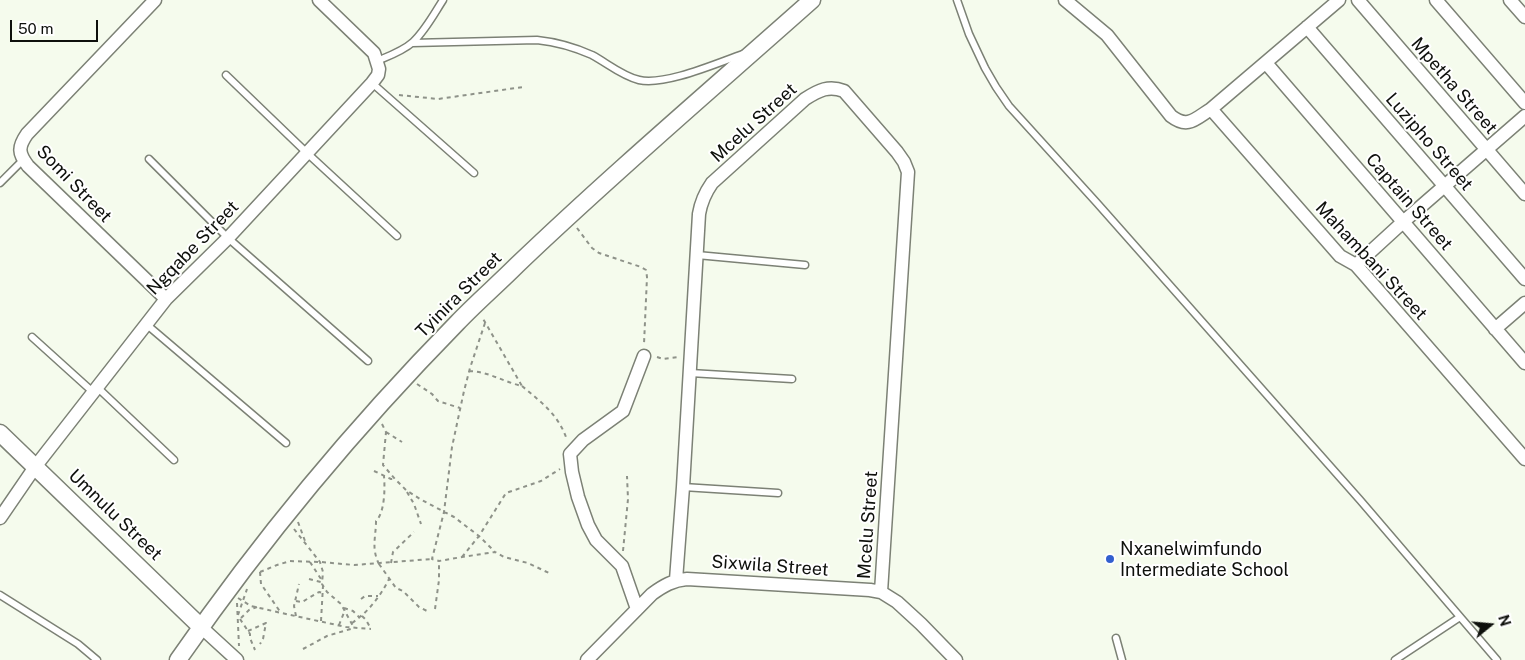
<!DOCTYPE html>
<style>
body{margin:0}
#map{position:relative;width:1525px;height:660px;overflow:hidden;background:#f5fbed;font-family:"Public Sans",sans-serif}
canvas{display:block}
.north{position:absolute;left:1465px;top:600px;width:50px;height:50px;-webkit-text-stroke:4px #fff;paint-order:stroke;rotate:73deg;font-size:14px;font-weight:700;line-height:20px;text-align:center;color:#0e100c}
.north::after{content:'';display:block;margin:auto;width:18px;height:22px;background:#0e100c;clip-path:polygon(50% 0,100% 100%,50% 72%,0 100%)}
.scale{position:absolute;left:10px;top:20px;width:88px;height:22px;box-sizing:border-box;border:2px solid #0e100c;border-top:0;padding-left:6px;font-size:15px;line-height:18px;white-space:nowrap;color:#0e100c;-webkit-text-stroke:4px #fff;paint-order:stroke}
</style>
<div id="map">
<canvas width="1525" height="660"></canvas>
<div class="north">N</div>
<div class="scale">50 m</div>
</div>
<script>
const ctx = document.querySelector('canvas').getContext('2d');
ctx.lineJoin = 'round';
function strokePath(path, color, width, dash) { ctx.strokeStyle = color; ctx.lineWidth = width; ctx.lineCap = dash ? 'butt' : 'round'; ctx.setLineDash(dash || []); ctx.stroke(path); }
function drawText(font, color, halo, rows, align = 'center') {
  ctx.font = font + ' "Public Sans",sans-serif'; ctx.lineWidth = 4; ctx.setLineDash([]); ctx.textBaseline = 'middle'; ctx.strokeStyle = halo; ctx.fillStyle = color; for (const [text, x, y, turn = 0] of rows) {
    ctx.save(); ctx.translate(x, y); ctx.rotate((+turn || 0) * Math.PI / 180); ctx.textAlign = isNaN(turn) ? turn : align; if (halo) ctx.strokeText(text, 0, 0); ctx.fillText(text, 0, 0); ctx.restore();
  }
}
const path = new Path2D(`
 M399,95L438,99L523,87
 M577,228L592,248L599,253L641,267L646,270L647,277L644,344
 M485,323L470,368L464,391L452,447L444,512L432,559L439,561L462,557L495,552L504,557L528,563L551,574
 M657,357L663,359L679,357
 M469,371C487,371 504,382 522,386L482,317
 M417,384L432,394L438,401L460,408
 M522,386C541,402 559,415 567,440
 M382,424L386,432L383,465L395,479L406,490L420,499L454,517L479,536L495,552
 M386,432L402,442
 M374,471L391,479H395
 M407,492L414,504L421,524
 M298,522L305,541
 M294,529L320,562L323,572L322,584L327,592L341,604L353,626
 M623,551L628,499L627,476
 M462,557L479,536L506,493L541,481L560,469
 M310,562L321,579
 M391,563L393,552L414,532
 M379,564C371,548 376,537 376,521C385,512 385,488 384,476
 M379,564L396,588L403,591L419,607L427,611
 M260,572L277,565L290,561L321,562L354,565L432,559
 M260,572L261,584L281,613
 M309,579L321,582
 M238,598L251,606L286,614L346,627L371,629
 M361,599L365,596H378
 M296,601L302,602L319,592L323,593
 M237,603L239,646
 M344,608L353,611L359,617
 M435,609L439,580V561
 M238,615L247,589
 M296,616L294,606L299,584
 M362,616L366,620L371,629
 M241,618L249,610L257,607
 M240,619L250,634V638L255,650
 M321,621L323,586
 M352,623C368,612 380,597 389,579
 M339,625L345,610
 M248,631L266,623L263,639L260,644
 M303,649L327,636L354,628`);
const service = new Path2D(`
 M957,0L969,34L985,68L996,87L1009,106L1097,203L1360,500L1497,660
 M412,43L537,40C556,42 574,47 592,55C607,63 622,76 639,80C665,86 717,63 743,54
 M377,61C389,56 403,51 413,42C425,31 434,14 443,0
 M226,75L307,153L397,236
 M372,83L474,173
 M149,159L228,238L368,361
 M0,183L23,160
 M697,255L805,265
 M146,324L286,443
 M32,337L94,393
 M690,373L792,379
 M98,388L174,460
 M683,487L778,493
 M0,595L78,644L97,660
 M1116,638L1122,660
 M1395,660L1460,617`);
const minor = new Path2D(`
 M155,0L27,134C18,147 18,153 28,166L166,299
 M1065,0L1107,35L1171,116C1188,129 1195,119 1211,109L1339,0
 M1358,0L1525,194
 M1436,0L1525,103
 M1510,0L1525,17
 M1307,27L1525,279
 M1266,63L1525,363
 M1211,109L1340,256L1356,265L1525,459
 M1356,265L1403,222L1525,116
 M1495,329L1525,303
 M0,518L35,467L166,299L228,238L372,83L378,75L379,69L374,53L319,0
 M676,580L683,487L699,214C701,202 705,193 712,183L805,99C819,90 829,85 844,91L897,152L904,162L908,172L881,592
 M637,609L622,566L596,540L588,525L578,497L572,472L570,454L583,440L623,411L644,356
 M201,627L237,660
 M587,660L652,594C663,586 673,580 687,579L870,590L881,592L897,602L921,624L956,660`);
const tertiary = new Path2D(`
 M0,433L201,627
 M178,660C261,540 355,427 457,323C476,303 497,285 517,265C612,174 713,88 812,0`);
const markers = [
 [1110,559,5,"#325fcf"]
];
const streetNames = [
 ["Mpetha Street",1454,86,49],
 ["Mcelu Street",754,123,-42],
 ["Luzipho Street",1429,142,49],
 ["Somi Street",74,184,46],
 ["Captain Street",1409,202,49],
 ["Ngqabe Street",193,248,-46],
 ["Mahambani Street",1371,261,47],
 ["Tyinira Street",459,295,-45],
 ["Umnulu Street",115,515,44],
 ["Mcelu Street",868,525,-86],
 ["Sixwila Street",770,566,4]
];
const poiNames = [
 ["Nxanelwimfundo",1120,549],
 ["Intermediate School",1120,570]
];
strokePath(service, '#7c8175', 9);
strokePath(minor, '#7c8175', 15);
strokePath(tertiary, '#7c8175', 19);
strokePath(path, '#8e9289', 2, [4, 4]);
strokePath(service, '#fff', 6);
strokePath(minor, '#fff', 12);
strokePath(tertiary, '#fff', 16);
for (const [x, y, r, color] of markers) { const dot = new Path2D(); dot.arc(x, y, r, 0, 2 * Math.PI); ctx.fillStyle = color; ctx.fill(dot); strokePath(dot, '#fff', 2); }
drawText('18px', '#0e100c', '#fff', streetNames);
drawText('18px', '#0e100c', '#fff', poiNames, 'left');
</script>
